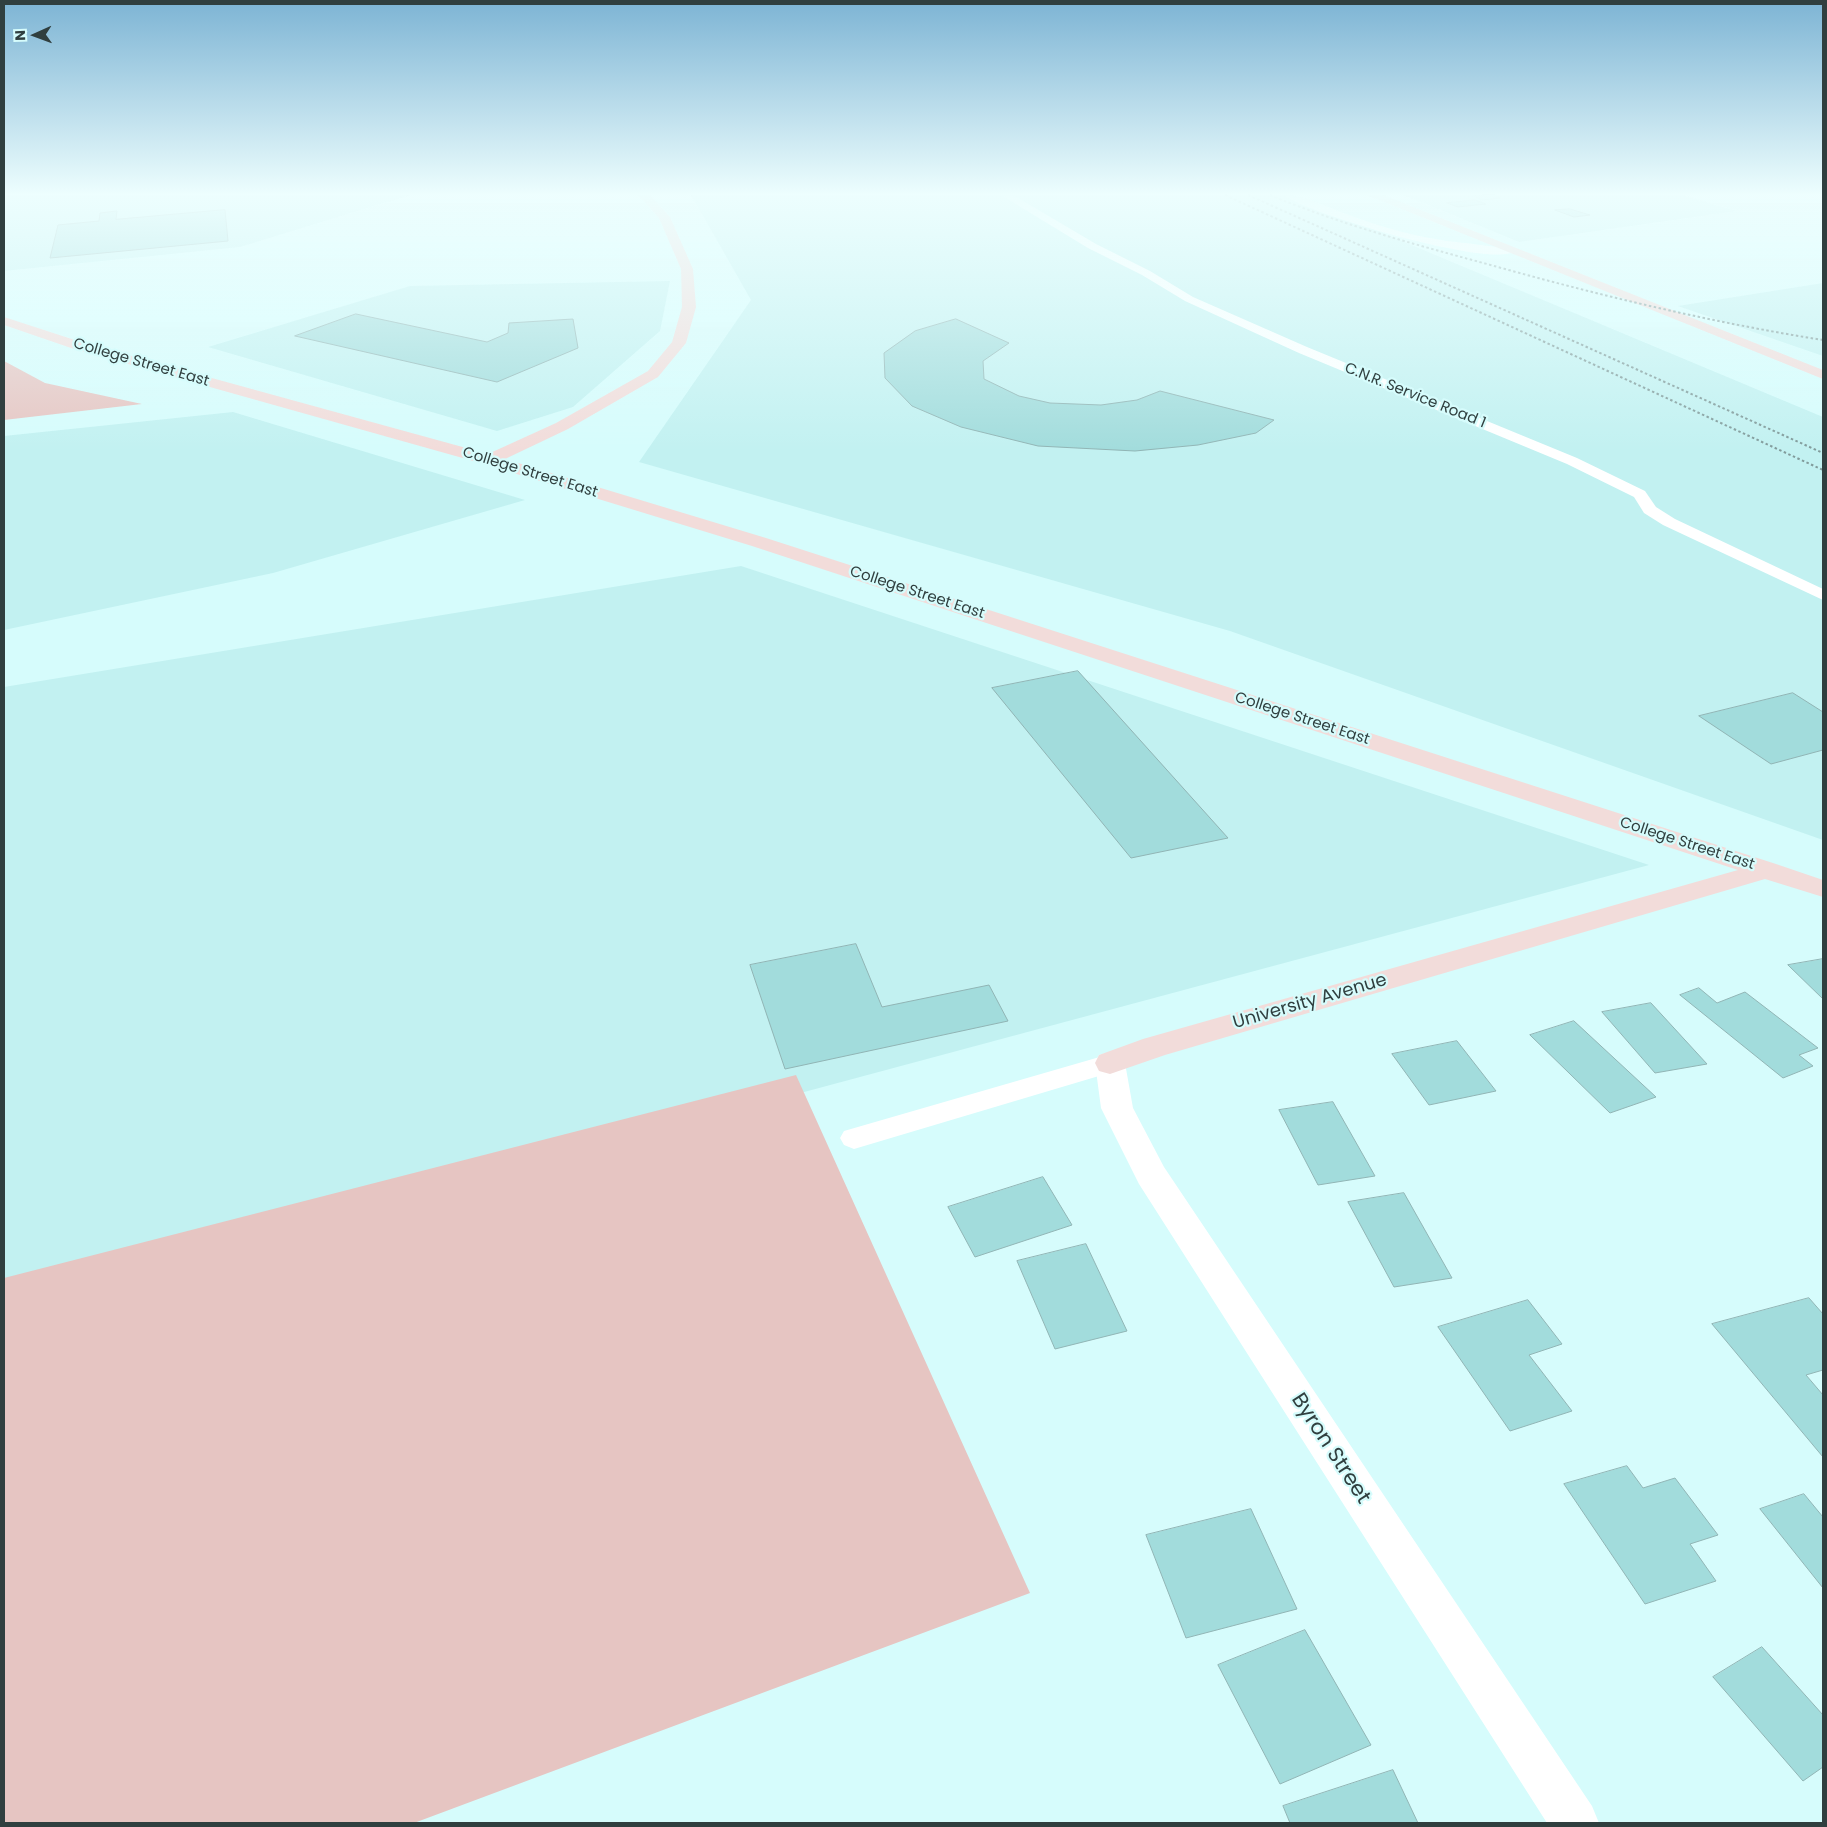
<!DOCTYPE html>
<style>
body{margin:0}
#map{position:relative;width:1827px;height:1827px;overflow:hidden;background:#d6fcfc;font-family:Poppins,sans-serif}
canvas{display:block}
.frame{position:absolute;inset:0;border:5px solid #303f3f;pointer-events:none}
.north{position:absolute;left:10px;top:10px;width:50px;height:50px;-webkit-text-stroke:4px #d6fcfc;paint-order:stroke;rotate:268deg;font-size:14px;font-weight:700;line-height:20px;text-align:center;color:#303f3f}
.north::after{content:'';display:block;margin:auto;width:18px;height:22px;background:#303f3f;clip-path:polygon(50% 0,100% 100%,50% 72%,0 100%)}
</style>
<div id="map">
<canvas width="1827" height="1827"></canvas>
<div class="frame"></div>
<div class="north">N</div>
</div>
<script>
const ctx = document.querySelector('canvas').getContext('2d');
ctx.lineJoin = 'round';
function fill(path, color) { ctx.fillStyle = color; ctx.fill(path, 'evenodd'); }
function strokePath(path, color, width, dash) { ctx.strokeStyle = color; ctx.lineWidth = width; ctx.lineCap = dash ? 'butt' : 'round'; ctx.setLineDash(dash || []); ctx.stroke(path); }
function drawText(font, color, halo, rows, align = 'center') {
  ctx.font = font + ' Poppins,sans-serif'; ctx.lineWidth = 4.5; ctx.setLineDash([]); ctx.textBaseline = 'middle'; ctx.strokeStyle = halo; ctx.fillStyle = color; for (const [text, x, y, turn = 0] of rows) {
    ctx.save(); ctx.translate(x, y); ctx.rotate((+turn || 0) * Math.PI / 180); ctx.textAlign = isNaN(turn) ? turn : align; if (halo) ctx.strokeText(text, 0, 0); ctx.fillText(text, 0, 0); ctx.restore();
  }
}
const built = new Path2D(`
 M4,195H410L240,247L4,271Z
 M691,195H1292L1823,417V840L1230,631L639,462L751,300Z
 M1404,195H1682L1737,211L1519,242Z
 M670,281L660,331L573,407L497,431L208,347L410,286Z
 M1823,283V356L1678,306Z
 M233,412L525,500L273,573L4,630V436Z
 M741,566L1649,865L4,1307V687Z`);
const green = new Path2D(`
 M4,361L45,383L142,404L4,420Z
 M796,1075L1030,1593L414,1823H4V1278Z`);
const building = new Path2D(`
 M1494,195L1500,198L1482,200L1474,196Z
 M1475,200L1486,204L1458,207L1447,203Z
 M1570,209L1590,215L1574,217L1555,210Z
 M225,210L228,241L50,258L58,225L99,221L100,213L117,211L116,219Z
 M356,314L487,342L508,333L509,323L573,319L578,348L497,382L295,336Z
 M956,319L1009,343L983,361L984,379L1019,396L1050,403L1101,405L1137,400L1160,391L1274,420L1256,433L1198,445L1135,451L1038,446L961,427L912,406L885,378L884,353L915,331Z
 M1078,671L1228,838L1131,858L992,688Z
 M1793,693L1823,712V750L1771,764L1699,716Z
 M856,944L882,1007L989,985L1008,1021L785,1069L750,965Z
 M1823,959V999L1788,965Z
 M1699,988L1717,1003L1745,992L1818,1048L1799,1055L1813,1066L1783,1078L1680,995Z
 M1651,1003L1707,1064L1655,1073L1602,1012Z
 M1574,1021L1656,1097L1610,1113L1530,1035Z
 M1457,1041L1496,1091L1429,1105L1392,1054Z
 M1333,1102L1375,1176L1318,1185L1279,1110Z
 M1043,1177L1072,1225L975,1257L948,1207Z
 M1404,1193L1452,1278L1394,1287L1348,1202Z
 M1086,1244L1127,1331L1055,1349L1017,1261Z
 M1809,1298L1823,1314V1370L1806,1375L1823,1395V1457L1712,1324Z
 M1528,1300L1562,1344L1529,1355L1572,1411L1510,1431L1438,1327Z
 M1627,1466L1643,1488L1675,1478L1718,1535L1690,1544L1716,1581L1645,1604L1564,1484Z
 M1804,1494L1823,1517V1588L1760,1509Z
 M1251,1509L1297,1609L1186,1638L1146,1535Z
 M1305,1630L1371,1745L1280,1784L1218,1665Z
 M1762,1647L1823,1715V1767L1803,1781L1713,1677Z
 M1393,1770L1418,1823H1290L1283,1806Z`);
const lane = new Path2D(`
 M1001,195H1013L1096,244L1150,271L1193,297L1307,347L1577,458L1645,491L1656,507L1675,519L1823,589V600L1663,525L1644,513L1634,497L1567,464L1299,353L1185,301L1142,275L1088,248Z
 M1284,195C1305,195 1325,207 1346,214C1375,225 1405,234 1435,239C1448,242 1510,247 1514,251C1495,269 1307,214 1284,195Z
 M1110,1054L1119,1056L1123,1063L1119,1070L854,1149L844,1145L840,1138L844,1131Z`);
const street = new Path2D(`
 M1110,1052L1121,1055L1125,1063L1133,1108L1164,1167L1592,1806L1599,1823H1547L1139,1184L1101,1108L1095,1063L1099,1055Z`);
const secondary = new Path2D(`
 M638,195H650L670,217L693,269L696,307L686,343L658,377L568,429L505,459L766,538L1776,864L1823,880V897L1765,879L1165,1055L1110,1074L1099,1071L1095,1063L1099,1055L1143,1039L1738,870L752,546L484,464L71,348L4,325V317L81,342L488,454L556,423L648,371L672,342L682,307L681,269L659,218Z
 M1367,195H1383L1823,370V379Z`);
const rail = new Path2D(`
 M1225,195L1823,470
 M1248,195L1823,453
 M1270,195C1340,224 1413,244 1487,264C1598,295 1709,322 1823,340`);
const farStreetnames = [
 ["College Street East",141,363,16],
 ["C.N.R. Service Road 1",1415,396,22],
 ["College Street East",530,473,17],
 ["College Street East",917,593,18],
 ["College Street East",1302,719,18],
 ["College Street East",1687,844,18]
];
const streetNames = [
 ["University Avenue",1310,1002,-16]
];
const nearStreetnames = [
 ["Byron Street",1330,1449,57]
];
fill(built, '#c2f1f1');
fill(green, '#e6c5c2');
fill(building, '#a2dcdc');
strokePath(building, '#91b5b5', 1);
fill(lane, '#fff');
fill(street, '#fff');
fill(secondary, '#f2dcda');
strokePath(rail, '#819b9b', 2, [2.5, 2.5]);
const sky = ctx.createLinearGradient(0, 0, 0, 451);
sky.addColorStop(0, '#7db4d4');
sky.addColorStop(0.43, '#edfefe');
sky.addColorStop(1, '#edfefe00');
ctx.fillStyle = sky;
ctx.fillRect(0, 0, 1827, 451);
drawText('15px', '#303f3f', '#d6fcfc', farStreetnames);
drawText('18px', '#303f3f', '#d6fcfc', streetNames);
drawText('21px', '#303f3f', '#d6fcfc', nearStreetnames);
</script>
